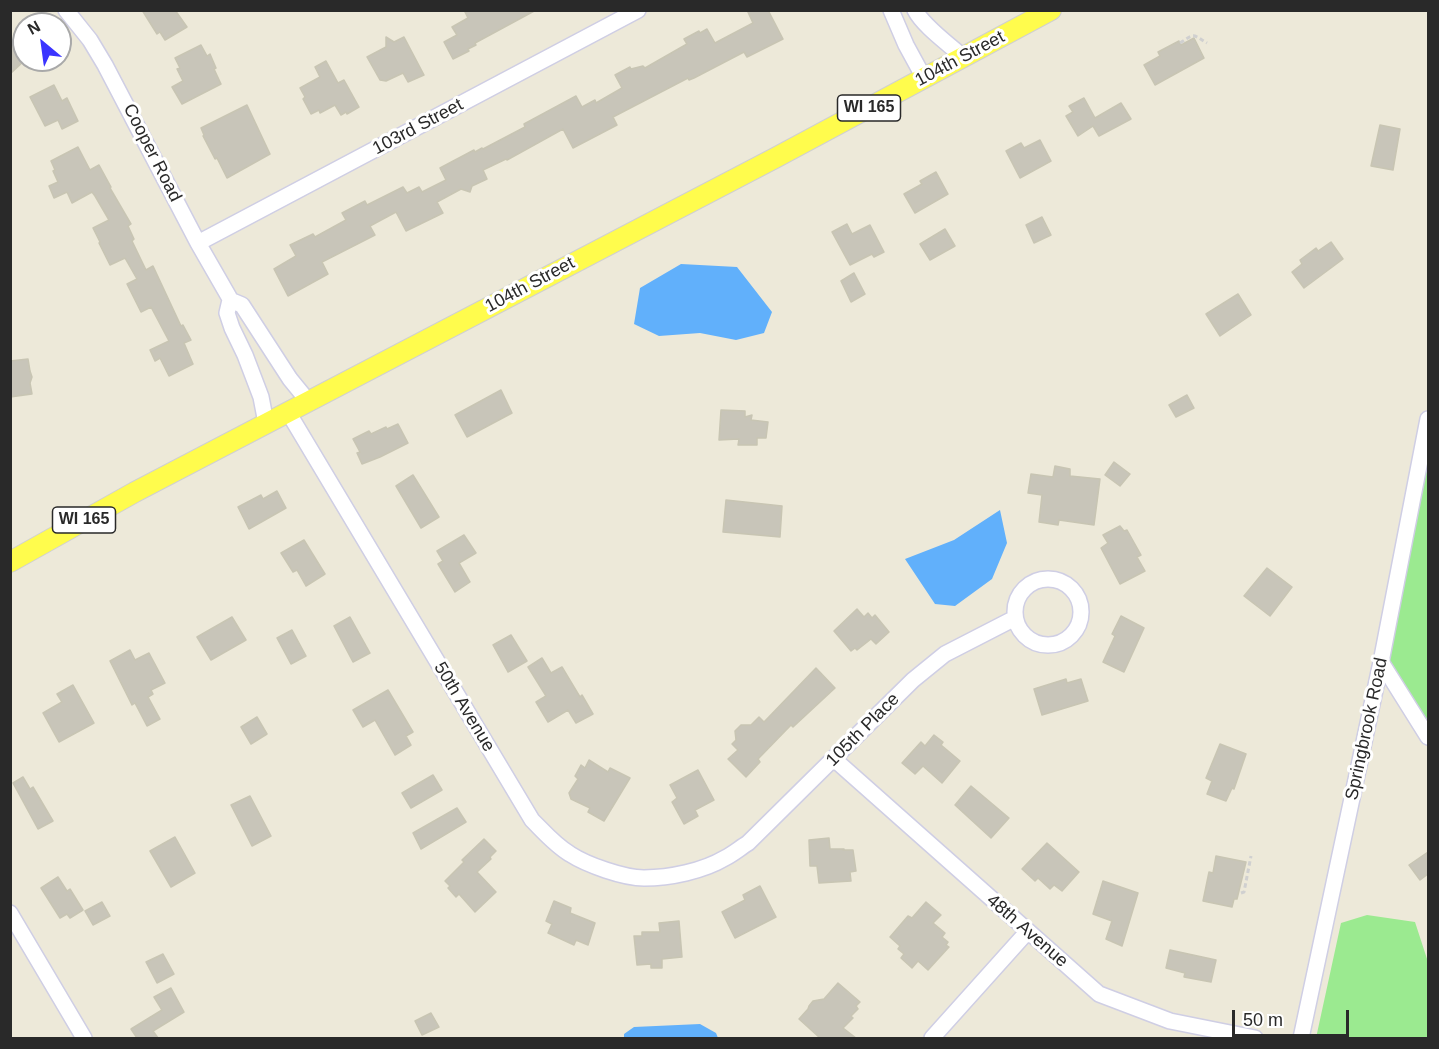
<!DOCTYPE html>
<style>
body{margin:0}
#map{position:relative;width:1439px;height:1049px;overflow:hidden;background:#ede9d9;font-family:Arial,sans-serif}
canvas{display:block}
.frame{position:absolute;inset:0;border:12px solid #292929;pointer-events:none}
.north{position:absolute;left:12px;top:12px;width:60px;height:60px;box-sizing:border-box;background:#fff;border:2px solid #a9a9a9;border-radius:50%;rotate:331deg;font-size:16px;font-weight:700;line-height:24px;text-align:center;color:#292929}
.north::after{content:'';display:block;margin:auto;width:21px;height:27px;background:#3b34ff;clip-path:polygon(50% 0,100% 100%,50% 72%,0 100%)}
.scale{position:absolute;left:1232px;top:1010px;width:117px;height:27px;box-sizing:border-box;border:3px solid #292929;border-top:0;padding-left:8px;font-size:18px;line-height:21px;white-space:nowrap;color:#292929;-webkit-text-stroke:4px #fff;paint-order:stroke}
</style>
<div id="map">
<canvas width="1439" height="1049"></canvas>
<div class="frame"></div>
<div class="north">N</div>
<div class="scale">50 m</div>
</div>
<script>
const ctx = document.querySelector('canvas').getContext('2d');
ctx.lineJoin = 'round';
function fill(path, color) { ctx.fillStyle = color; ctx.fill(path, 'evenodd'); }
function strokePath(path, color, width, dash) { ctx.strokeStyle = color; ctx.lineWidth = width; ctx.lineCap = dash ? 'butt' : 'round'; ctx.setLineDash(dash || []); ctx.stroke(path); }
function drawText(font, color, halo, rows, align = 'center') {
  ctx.font = font + ' Arial,sans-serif'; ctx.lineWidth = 6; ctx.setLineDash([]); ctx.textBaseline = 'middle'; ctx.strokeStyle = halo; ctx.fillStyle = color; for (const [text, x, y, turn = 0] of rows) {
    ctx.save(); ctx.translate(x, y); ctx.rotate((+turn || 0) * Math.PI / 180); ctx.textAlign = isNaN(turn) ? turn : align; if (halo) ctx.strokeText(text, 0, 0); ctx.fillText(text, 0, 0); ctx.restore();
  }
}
const green = new Path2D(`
 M1428,441V737L1381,662Z
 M1367,915L1415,922L1428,962V1038H1316L1341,923Z`);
const water = new Path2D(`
 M681,264L737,267L772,312L764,333L736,340L700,333L659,336L634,324L640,288Z
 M1000,510L1007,543L992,579L955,606L935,604L905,559L954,540Z
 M700,1024L716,1033L718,1038H624V1034L634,1027Z`);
const building = new Path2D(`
 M142,10H175L187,27L165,40L160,32L157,34Z
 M464,10H536L475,43L476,45L468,49L469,51L453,59L444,42L457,35L452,27L468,18Z
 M747,10H768L783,39L747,57L744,52L694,78L689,80L688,78L613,117L617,125L573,148L563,129L507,160L506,159L483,170L487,179L472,186L470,192L461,189L437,202L443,213L406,231L396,212L370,226L375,235L322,262L328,274L288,296L274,269L296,256L290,245L313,234L315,237L346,220L342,213L365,201L367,205L403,187L407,193L419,187L422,192L446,180L440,168L474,150L475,152L482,148L483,149L525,127L524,124L576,96L582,107L595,100L596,103L622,88L615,75L630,67L631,69L643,66L645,68L687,44L684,39L699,31L700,33L707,29L715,43L753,23Z
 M24,31V61L10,74V44Z
 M386,37L394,42L404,37L424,75L408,82L403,73L386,81L380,80L367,57L386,47Z
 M1194,38L1204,58L1155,85L1144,65L1160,56L1158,52L1179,41L1181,45Z
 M201,45L207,56L210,54L216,68L214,69L221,84L182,104L172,87L183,81L177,69L180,68L175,58Z
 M326,61L338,83L344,80L359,107L347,114L346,112L341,115L335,105L320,113L319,110L311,114L303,99L305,97L300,88L320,77L315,67Z
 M54,85L62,101L67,98L78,121L62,129L58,120L45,126L30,97Z
 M1084,98L1095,118L1121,103L1131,119L1099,136L1093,126L1078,136L1066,116L1073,112L1069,106Z
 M247,105L270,154L227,178L217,158L215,159L203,136L204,135L201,128Z
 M1380,125L1400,129L1393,170L1371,166Z
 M1040,140L1051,161L1020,178L1006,151L1021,143L1024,148Z
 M78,147L90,170L99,165L111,187L110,188L131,224L128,226L134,239L132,241L146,270L153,266L181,326L183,325L191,340L184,343L193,364L169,376L160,358L155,361L150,350L169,341L151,307L141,312L127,284L137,279L125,258L110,265L99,243L100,242L93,228L109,220L95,196L92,192L72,203L67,192L54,198L49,186L58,182L53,171L55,170L51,161Z
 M936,172L948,194L915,213L904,194L922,184L920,181Z
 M1042,217L1051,235L1034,243L1026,225Z
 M847,224L852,234L870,225L884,252L874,257L872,254L850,265L832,232Z
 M945,229L955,246L930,260L920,244Z
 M1331,242L1343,259L1304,288L1292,272L1302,264L1300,260L1316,248L1318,251Z
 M854,273L865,294L851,302L841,281Z
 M1238,294L1251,315L1220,336L1206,314Z
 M28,359L30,371L32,377L30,383L32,394L10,397V361Z
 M501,390L512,413L467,437L455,415Z
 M1187,395L1194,408L1176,417L1169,405Z
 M721,410L745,411V417L752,415L751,420L768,422L766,438H757V445H738L739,439L719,440Z
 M398,424L408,443L380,457L362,464L357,453L360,452L353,439L369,431L371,434L386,427L387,429Z
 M1114,462L1130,474L1120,486L1105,475Z
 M1055,466L1070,469V476L1100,479L1094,525L1059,520L1058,525L1039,522L1042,495L1028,493L1031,474L1053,477Z
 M413,475L439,517L421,528L396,486Z
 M277,491L286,508L249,529L238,507L261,495L263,499Z
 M726,500L782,506L780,537L723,532Z
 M1120,526L1124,531L1127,530L1141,555L1137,557L1145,571L1120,584L1101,548L1108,543L1103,535Z
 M464,535L476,553L459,563L470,582L455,592L438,564L443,561L437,551Z
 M304,540L325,574L306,586L297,570L293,572L281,553Z
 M1267,568L1292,587L1270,616L1244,596Z
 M857,609L864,617L868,613L872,618L875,615L889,632L876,644L871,639L857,650L855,648L851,651L834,631Z
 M1121,616L1144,628L1124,672L1103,662L1115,636L1112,634Z
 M232,617L246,640L211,660L197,637Z
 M350,617L370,653L353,662L334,626Z
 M292,630L306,656L291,664L277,638Z
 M511,635L527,661L508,672L493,645Z
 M130,650L135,660L149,653L165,683L151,690L153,694L148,697L160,719L147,726L135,703L132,705L110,661Z
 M542,658L551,673L562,667L580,697L582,695L593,714L576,723L568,710L548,722L536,702L546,696L528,667Z
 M816,668L835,688L793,727L791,725L758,759L760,762L746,777L728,759L738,750L732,744L736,740L735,731L741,725H751L759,717L764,722Z
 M1066,679L1067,683L1081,679L1088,701L1042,715L1034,689Z
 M73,685L94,723L59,742L43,713L62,702L57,694Z
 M388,690L413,732L406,736L411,745L395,755L375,720L363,727L353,710Z
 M257,717L267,734L251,744L241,727Z
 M934,735L943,742L941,745L960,761L942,783L923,766L915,774L902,763L921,742L925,746Z
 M1220,744L1246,754L1234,789L1232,788L1226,801L1207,794L1212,781L1206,778Z
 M589,760L608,772L610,768L630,778L604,821L588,812L590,808L571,799L569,793L578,779L575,776L581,765L585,768Z
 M698,770L714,800L695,810L698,816L684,824L672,802L677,798L670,785Z
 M433,775L442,790L411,808L402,793Z
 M23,777L30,789L33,787L53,821L38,829L13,783Z
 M971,786L1009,818L991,838L955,805Z
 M250,796L271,836L252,846L231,805Z
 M457,808L466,822L421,849L413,833Z
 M175,837L195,873L171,887L150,851Z
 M829,838L830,849H844L843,850H853L856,871L850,872L851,881L819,883L817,866H810L809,840Z
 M484,839L496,851L490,857L491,859L477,872L496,892L475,912L459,894L456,897L448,888L450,886L445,881L464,862L462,860Z
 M1047,843L1079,872L1062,891L1054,885L1050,889L1038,878L1035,881L1022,869Z
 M1428,852V874L1420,880L1409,865Z
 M1216,856L1246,862L1237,899H1234L1232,907L1203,901L1209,872L1213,873Z
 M58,877L67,891L70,889L83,910L70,918L67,914L60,918L41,888Z
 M1103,881L1138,893L1122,946L1106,939L1112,921L1093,914Z
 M760,886L776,917L735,938L722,912L745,900L743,895Z
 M554,901L571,908L570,913L595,923L588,945L576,940L574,945L548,933L552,924L546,921Z
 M102,902L110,916L93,925L85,911Z
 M926,902L941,915L933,923L945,933L942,937L948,942L946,945L949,947L928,970L918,961L912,968L901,958L904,954L898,949L900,946L890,937L908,916L912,918Z
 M679,921L682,957L662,959V968H651V964L637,965L634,936H642V932H660L659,923Z
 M1170,950L1216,960L1211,982L1184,977L1185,973L1166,968Z
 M163,954L174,974L157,983L146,962Z
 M838,983L860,1002L856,1006L858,1009L851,1016L853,1018L843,1028L856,1038H820L799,1019L808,1009L809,1006L813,1001L824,999Z
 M171,988L184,1012L153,1031L158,1038H137L131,1029L162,1010L154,997Z
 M431,1013L439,1027L422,1035L415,1021Z`);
const path = new Path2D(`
 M1180,43C1195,33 1192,34 1207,43
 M1241,893L1244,892L1251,856`);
const minor = new Path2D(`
 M66,10L90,40L105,65L198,243L229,297L230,300L242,305L290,379L308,401
 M891,10L906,45L924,78
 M915,10C923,26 950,45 963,57
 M198,243L638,10
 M230,300L227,313L232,328L245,355L261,397L266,423
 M288,412L532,820C544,832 555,845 570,854C587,865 624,878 644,878C670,878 703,871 725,858C733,854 740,848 748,843L913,680L945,654L1015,618
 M1015 612a33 33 0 1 1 66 0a33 33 0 1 1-66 0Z
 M1381,662L1428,737
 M834,759L1099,994L1170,1021L1255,1038
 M10,913L84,1038
 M932,1038L1028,931
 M1301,1038L1381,662L1428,419`);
const major = new Path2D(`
 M10,562L135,492L775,158L1051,10`);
const shields = [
 [869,108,63],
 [84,520,63]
];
const shieldNames = [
 ["WI 165",869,108],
 ["WI 165",84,520]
];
const streetNames = [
 ["104th Street",960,59,-28],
 ["103rd Street",418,127,-28],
 ["Cooper Road",152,153,63],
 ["104th Street",530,285,-28],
 ["50th Avenue",464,707,59],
 ["Springbrook Road",1367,729,-78],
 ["105th Place",863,730,-45],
 ["48th Avenue",1027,931,41]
];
fill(green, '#9bea90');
fill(water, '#61b0fb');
fill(building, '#c8c5b9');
strokePath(building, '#c8c5b3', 1.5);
strokePath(minor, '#cfcee4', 18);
strokePath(major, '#d0d0d0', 22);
strokePath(path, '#d0d0d0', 3, [4.5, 3]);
strokePath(minor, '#fff', 15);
strokePath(major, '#fffc4d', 20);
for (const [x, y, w] of shields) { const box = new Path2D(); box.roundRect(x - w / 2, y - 13, w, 26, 4.5); ctx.fillStyle = '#fff'; ctx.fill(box); strokePath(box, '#292929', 1.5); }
drawText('bold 16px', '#292929', null, shieldNames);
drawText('18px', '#292929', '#fff', streetNames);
</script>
